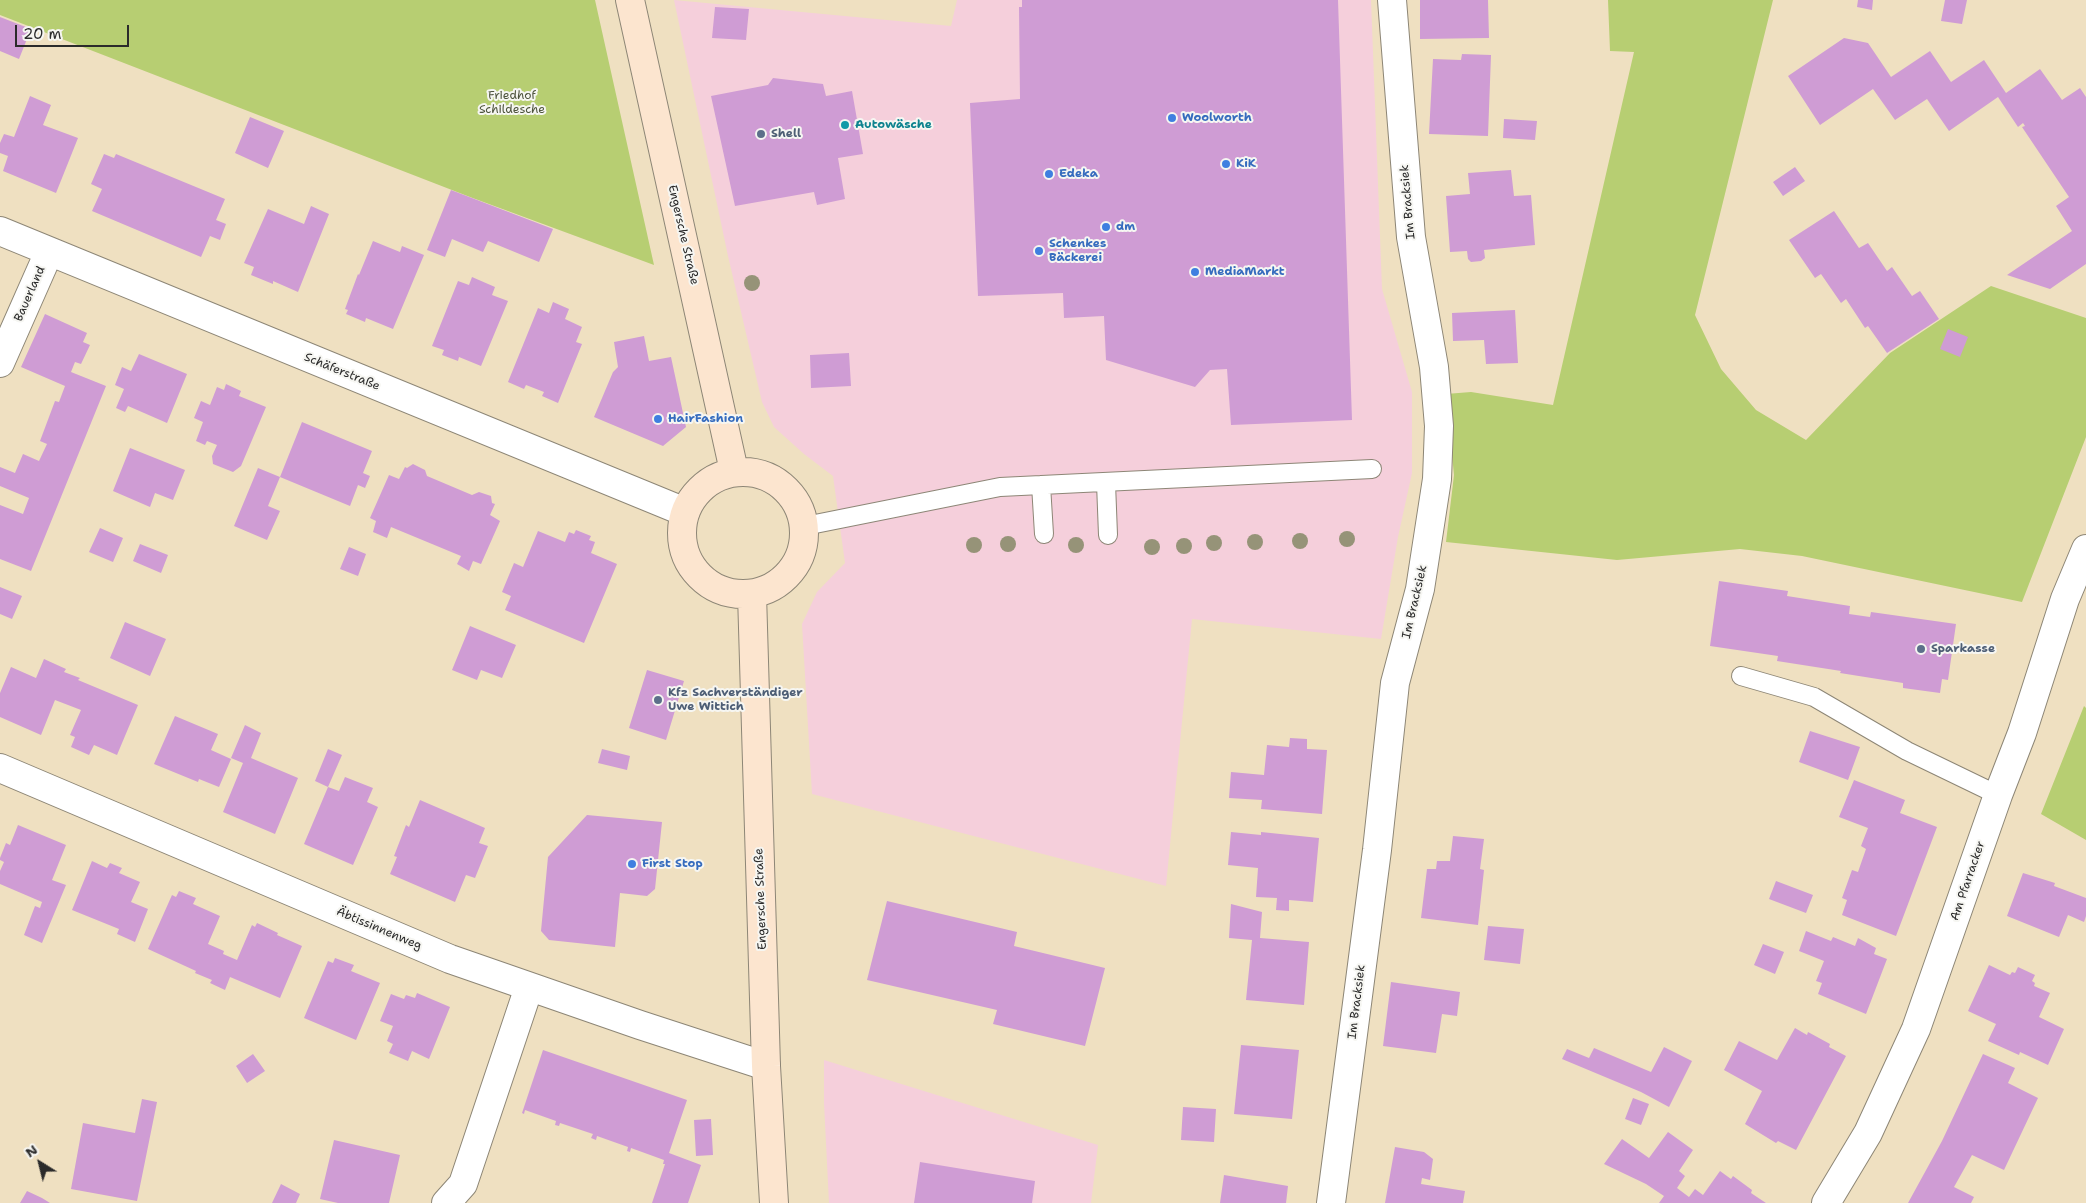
<!DOCTYPE html>
<meta charset="utf-8">
<style>
body{margin:0}
#map{position:relative;width:2086px;height:1203px;overflow:hidden;background:#efe0c1;font-family:"Shantell Sans",sans-serif}
canvas{display:block}
.north{position:absolute;left:15px;top:1138px;width:50px;height:50px;-webkit-text-stroke:4px #f6f6f2;paint-order:stroke;rotate:324deg;font-size:14px;font-weight:700;line-height:20px;text-align:center;color:#2b2b2b}
.north::after{content:'';display:block;margin:auto;width:18px;height:22px;background:#2b2b2b;clip-path:polygon(50% 0,100% 100%,50% 72%,0 100%)}
.scale{position:absolute;left:15px;top:25px;width:114px;height:22px;box-sizing:border-box;border:2px solid #2b2b2b;border-top:0;padding-left:6px;font-size:15px;line-height:18px;white-space:nowrap;color:#2b2b2b;-webkit-text-stroke:4px #f6f6f2;paint-order:stroke}
</style>
<div id="map">
<canvas width="2086" height="1203"></canvas>
<div class="north">N</div>
<div class="scale">20 m</div>
</div>
<script>
const ctx = document.querySelector('canvas').getContext('2d');
ctx.lineJoin = 'round';
function fill(path, color) { ctx.fillStyle = color; ctx.fill(path, 'evenodd'); }
function strokePath(path, color, width, dash) { ctx.strokeStyle = color; ctx.lineWidth = width; ctx.lineCap = dash ? 'butt' : 'round'; ctx.setLineDash(dash || []); ctx.stroke(path); }
function drawText(font, color, halo, rows, align = 'center') {
  ctx.font = font + ' "Shantell Sans",sans-serif'; ctx.lineWidth = 4; ctx.setLineDash([]); ctx.textBaseline = 'middle'; ctx.strokeStyle = halo; ctx.fillStyle = color; for (const [text, x, y, turn = 0] of rows) {
    ctx.save(); ctx.translate(x, y); ctx.rotate((+turn || 0) * Math.PI / 180); ctx.textAlign = isNaN(turn) ? turn : align; if (halo) ctx.strokeText(text, 0, 0); ctx.fillText(text, 0, 0); ctx.restore();
  }
}
const built = new Path2D(`
 M674,0L951,26L957,0H1371L1382,289L1412,392V473L1398,537L1381,639L1192,619L1166,886L812,794L802,624L817,592L845,563L833,476L804,454L774,427L762,402L728,256Z
 M824,1060L1098,1145L1091,1203H829L824,1103Z`);
const green = new Path2D(`
 M0,0H595L654,265L470,197L0,15Z
 M1608,0H1773L1695,315L1721,369L1756,410L1806,440L1890,353L1991,286L2086,318V437L2022,602L1802,556L1740,549L1617,560L1446,542L1454,475L1446,394L1471,392L1553,405L1634,52L1610,51Z
 M2084,706L2086,708V840L2041,814Z`);
const building = new Path2D(`
 M1022,0H1338L1352,420L1231,425L1227,369L1210,370L1195,387L1106,360L1104,316L1064,318L1063,293L978,296L970,103L1020,99L1019,7H1022Z
 M1420,0H1488L1489,38L1420,39Z
 M1858,0H1873L1872,10L1857,7Z
 M1945,0H1967L1962,24L1941,21Z
 M715,7L749,9L746,40L712,38Z
 M0,17L31,29L19,59L0,51Z
 M1844,38L1868,43L1891,77L1930,51L1951,82L1984,60L2006,93L2040,69L2062,100L2080,88L2086,97V264L2050,289L2007,275L2072,231L2056,206L2069,197L2022,127L2025,126L2023,123L2018,127L1998,97L1949,131L1927,99L1895,120L1873,89L1820,125L1788,76Z
 M1462,54L1491,55L1488,136L1429,134L1433,59L1461,60Z
 M773,78L823,84L826,96L852,91L863,154L838,158L845,199L817,205L814,192L735,206L711,96L768,85Z
 M30,96L51,105L43,125L78,138L56,193L3,171L8,156L0,153V143L4,134L14,137Z
 M250,117L284,131L268,168L235,153Z
 M1504,119L1537,121L1535,140L1503,138Z
 M104,154L114,158L116,154L225,199L216,220L226,224L220,240L210,236L201,257L92,211L102,189L91,184Z
 M1795,167L1805,181L1783,196L1773,182Z
 M1511,170L1514,196L1531,195L1535,245L1484,250L1485,258L1481,261L1471,262L1468,259L1467,251L1450,252L1446,196L1470,194L1468,173Z
 M451,190L553,229L539,262L488,241L483,252L452,239L445,257L427,250Z
 M311,206L329,214L298,292L273,281V284L251,275L254,267L244,263L268,209L304,224Z
 M1834,211L1859,248L1868,243L1887,271L1892,267L1912,296L1920,291L1939,319L1887,353L1868,326L1865,328L1846,299L1841,303L1821,274L1815,278L1789,240Z
 M373,241L400,252L402,246L424,255L393,329L366,318L365,322L346,314L348,310L345,309L358,274L359,275Z
 M472,277L495,287L492,295L508,301L481,366L459,357L458,361L442,355L444,350L432,346L458,281L469,285Z
 M553,302L569,309L565,319L582,327L576,342L582,344L558,403L542,396L544,392L526,385L524,389L508,382L538,308L549,313Z
 M1515,310L1518,363L1486,364L1484,340L1453,341L1452,313Z
 M45,314L87,333L83,342L90,345L81,364L75,362L71,372L106,386L31,571L0,559V505L23,514L29,498L0,486V467L15,473L23,454L39,461L47,444L40,441L55,401L59,402L65,386L21,367Z
 M1948,329L1968,337L1960,357L1940,349Z
 M644,336L649,361L671,357L686,427L663,446L594,417L613,372L618,367L614,342Z
 M849,353L851,386L811,388L810,355Z
 M139,354L187,374L167,423L128,406L125,412L116,408L124,389L115,385L122,367L131,371Z
 M226,384L241,391L239,396L266,407L241,466L233,472L213,464L212,456L217,445L207,441L205,445L196,441L203,422L194,418L201,401L210,405L217,387L224,390Z
 M302,422L372,451L363,473L370,476L365,488L358,485L350,506L280,477Z
 M130,448L185,470L173,500L155,493L150,507L113,491Z
 M413,464L425,470L427,476L472,495L479,492L491,496L492,503L495,504L490,515L500,521L481,564L473,561L469,571L457,564L461,556L391,527L387,538L373,532L376,521L370,518L389,475L399,479L405,467L407,468Z
 M258,468L280,477L268,506L280,511L267,540L234,526Z
 M100,528L123,538L113,562L89,552Z
 M576,530L591,536L589,540L595,542L591,553L617,564L584,643L505,610L511,596L502,592L514,563L523,567L538,531L565,542L569,532L574,534Z
 M140,544L168,555L161,573L133,561Z
 M349,547L366,554L358,576L340,569Z
 M1719,581L1788,591L1787,596L1850,606L1849,614L1870,617L1871,612L1956,624L1948,680L1942,679L1940,693L1903,688V683L1840,673L1841,671L1777,661L1778,656L1710,646Z
 M0,587L22,596L12,619L0,614Z
 M125,622L166,639L150,676L110,658Z
 M470,626L516,645L502,678L481,670L477,680L452,670Z
 M44,659L66,669L64,672L80,678L78,680L138,705L117,755L94,745L89,755L71,747L75,737L70,735L81,710L55,700L41,735L0,717V693L11,667L36,678Z
 M647,670L684,681L666,740L629,728Z
 M175,716L218,734L211,750L231,759L219,787L199,779L198,782L154,764Z
 M245,725L261,733L251,758L298,778L275,834L223,812L243,763L231,758Z
 M1810,731L1860,747L1848,780L1799,762Z
 M1290,738L1307,739V749L1327,750L1322,814L1261,809L1262,800L1229,798L1231,772L1264,775L1267,745L1289,747Z
 M328,749L342,755L328,787L315,781Z
 M602,749L630,756L627,770L598,763Z
 M345,777L373,788L367,802L378,807L353,865L304,844L328,787L339,791Z
 M1854,780L1905,800L1900,813L1937,827L1896,936L1842,915L1847,900L1842,898L1852,870L1858,872L1866,849L1861,846L1868,828L1839,817Z
 M420,800L485,828L479,843L488,846L475,878L466,875L455,902L390,874L397,857L394,856L406,825L409,827Z
 M587,815L662,822L655,889L647,896L620,893L615,947L549,940L541,931L548,857Z
 M18,825L66,845L52,880L66,885L42,943L24,935L35,906L40,908L42,902L0,884V871L4,862L0,860V858L6,843L10,845Z
 M1231,832L1261,835V832L1319,838L1313,902L1289,900V911L1276,910L1277,898L1256,897L1258,868L1228,865Z
 M1453,836L1484,839L1480,869L1484,870L1478,925L1421,918L1427,869H1436L1437,861H1450Z
 M92,861L107,868L110,863L122,868L119,873L140,882L131,902L148,909L135,942L117,934L119,929L72,910Z
 M2023,873L2055,883L2054,886L2086,898V916L2084,922L2068,915L2059,937L2007,916Z
 M1776,881L1813,895L1806,913L1769,899Z
 M179,891L196,898L193,904L220,916L208,944L224,951L223,954L237,960L252,925L255,927L257,923L278,933L277,935L302,946L280,998L230,977L225,990L210,983L212,980L195,973L196,971L148,949L172,895L176,897Z
 M887,901L1017,932L1014,946L1105,968L1085,1046L993,1024L997,1010L867,980Z
 M1231,904L1262,912L1260,938L1309,942L1304,1005L1246,1000L1252,940L1229,938Z
 M1488,926L1524,929L1520,964L1484,960Z
 M1806,931L1831,941L1833,937L1855,946L1858,938L1876,948L1874,954L1887,959L1866,1014L1818,994L1822,983L1816,981L1824,961L1799,951Z
 M1763,944L1784,952L1775,974L1754,965Z
 M335,958L354,965L351,971L380,983L356,1040L304,1018L328,961L333,963Z
 M1989,965L2010,975L2012,972L2015,973L2018,967L2035,975L2032,981L2035,983L2034,986L2050,993L2039,1017L2064,1029L2048,1065L2020,1052L2019,1055L1988,1041L1996,1024L1968,1011Z
 M1391,982L1460,992L1457,1016L1442,1014L1436,1053L1383,1046Z
 M417,993L450,1007L429,1059L412,1051L408,1061L389,1053L393,1044L387,1041L393,1026L380,1021L391,994L404,999L406,995L415,998Z
 M1795,1028L1807,1035L1808,1032L1830,1044L1829,1047L1846,1056L1796,1150L1778,1141L1776,1143L1745,1124L1762,1091L1724,1070L1739,1041L1777,1060Z
 M1241,1045L1299,1050L1292,1119L1234,1114Z
 M1664,1047L1692,1061L1669,1107L1641,1092L1562,1059L1567,1049L1589,1058L1594,1048L1651,1072Z
 M543,1050L687,1100L669,1153L701,1165L688,1203H652L665,1164H663L664,1160L631,1148L630,1152L627,1151L628,1147L597,1136L596,1140L591,1138L593,1134L560,1123L559,1126L555,1125L556,1121L525,1110L524,1114L522,1113Z
 M253,1054L265,1071L247,1083L236,1066Z
 M1983,1054L2015,1068L2008,1083L2038,1098L2004,1170L1972,1155L1954,1187L1974,1197L1971,1203H1908L1942,1141Z
 M1633,1098L1649,1104L1641,1125L1625,1119Z
 M142,1099L157,1102L137,1201L71,1189L83,1123L135,1133Z
 M1183,1107L1216,1109L1214,1142L1181,1140Z
 M711,1119L713,1155L696,1156L694,1120Z
 M1668,1132L1693,1150L1679,1171L1685,1176L1677,1188L1689,1197L1695,1189L1703,1195L1720,1171L1731,1179L1733,1176L1752,1190L1751,1193L1766,1203H1659L1664,1196L1646,1184L1604,1164L1622,1139L1649,1158Z
 M334,1140L400,1155L389,1203H338L320,1199Z
 M1395,1147L1424,1152L1433,1159L1430,1180L1422,1178L1421,1184L1465,1191L1463,1203H1385Z
 M920,1162L1035,1181L1032,1203H914Z
 M1224,1175L1288,1186L1286,1203H1220Z
 M281,1184L300,1194L296,1203H272Z
 M27,1191L42,1198L50,1203H20Z`);
const service = new Path2D(`
 M1106,483L1108,535
 M1041,485L1044,534
 M805,526L1000,487L1372,469
 M1741,676L1814,697L1907,751L1998,795`);
const minor = new Path2D(`
 M0,231L685,512
 M0,363L49,252
 M0,768L450,959L640,1025L766,1066
 M446,1203L463,1184L529,987
 M1331,1203L1377,850L1395,683L1420,589L1437,479L1439,426L1434,367L1411,237L1392,0
 M1826,1203L1868,1133L1916,1029L1998,795L2022,733L2065,599L2086,549`);
const secondary = new Path2D(`
 M630,0L734,471
 M682 533a61 61 0 1 1 122 0a61 61 0 1 1-122 0Z
 M752,594L766,1066L774,1203`);
const trees = [
 [752,283],
 [1347,539],
 [1300,541],
 [1255,542],
 [1214,543],
 [1008,544],
 [974,545],
 [1076,545],
 [1184,546],
 [1152,547]
];
const markers = [
 [1172,118,5,"#3f7fe0"],
 [845,125,5,"#0f9aa8"],
 [761,134,5,"#5c6f8a"],
 [1226,164,5,"#3f7fe0"],
 [1049,174,5,"#3f7fe0"],
 [1106,227,5,"#3f7fe0"],
 [1039,251,5,"#3f7fe0"],
 [1195,272,5,"#3f7fe0"],
 [658,419,5,"#3f7fe0"],
 [1921,649,5,"#5c6f8a"],
 [658,700,5,"#5c6f8a"],
 [632,864,5,"#3f7fe0"]
];
const parkNames = [
 ["Friedhof",512,96],
 ["Schildesche",512,110]
];
const shopNames = [
 ["Woolworth",1182,118],
 ["KiK",1236,164],
 ["Edeka",1059,174],
 ["dm",1116,227],
 ["Schenkes",1049,244],
 ["Bäckerei",1049,258],
 ["MediaMarkt",1205,272],
 ["HairFashion",668,419],
 ["First Stop",642,864]
];
const cultureNames = [
 ["Autowäsche",855,125]
];
const serviceNames = [
 ["Shell",771,134],
 ["Sparkasse",1931,649],
 ["Kfz Sachverständiger",668,693],
 ["Uwe Wittich",668,707]
];
const streetNames = [
 ["Im Bracksiek",1408,202,-95],
 ["Engersche Straße",683,235,77],
 ["Bauerland",30,294,-66],
 ["Schäferstraße",342,372,22],
 ["Im Bracksiek",1415,602,-77],
 ["Am Pfarracker",1968,881,-71],
 ["Engersche Straße",761,899,-92],
 ["Äbtissinnenweg",379,929,23],
 ["Im Bracksiek",1357,1002,-83]
];
fill(built, '#f5cfdb');
fill(green, '#b7ce72');
fill(building, '#cf9cd4');
strokePath(service, '#8d8676', 20);
strokePath(minor, '#8d8676', 30);
strokePath(secondary, '#8d8676', 30);
strokePath(service, '#fff', 18);
strokePath(minor, '#fff', 28);
strokePath(secondary, '#fce5cf', 28);
ctx.fillStyle = '#969378';
for (const [x, y] of trees) { ctx.beginPath(); ctx.arc(x, y, 8, 0, 2 * Math.PI); ctx.fill(); }
for (const [x, y, r, color] of markers) { const dot = new Path2D(); dot.arc(x, y, r, 0, 2 * Math.PI); ctx.fillStyle = color; ctx.fill(dot); strokePath(dot, '#f6f6f2', 2); }
drawText('12px', '#4e543d', '#f6f6f2', parkNames);
drawText('bold 12px', '#366cbe', '#f6f6f2', shopNames, 'left');
drawText('bold 12px', '#0d838f', '#f6f6f2', cultureNames, 'left');
drawText('bold 12px', '#4e5e75', '#f6f6f2', serviceNames, 'left');
drawText('12px', '#2b2b2b', '#f6f6f2', streetNames);
</script>
